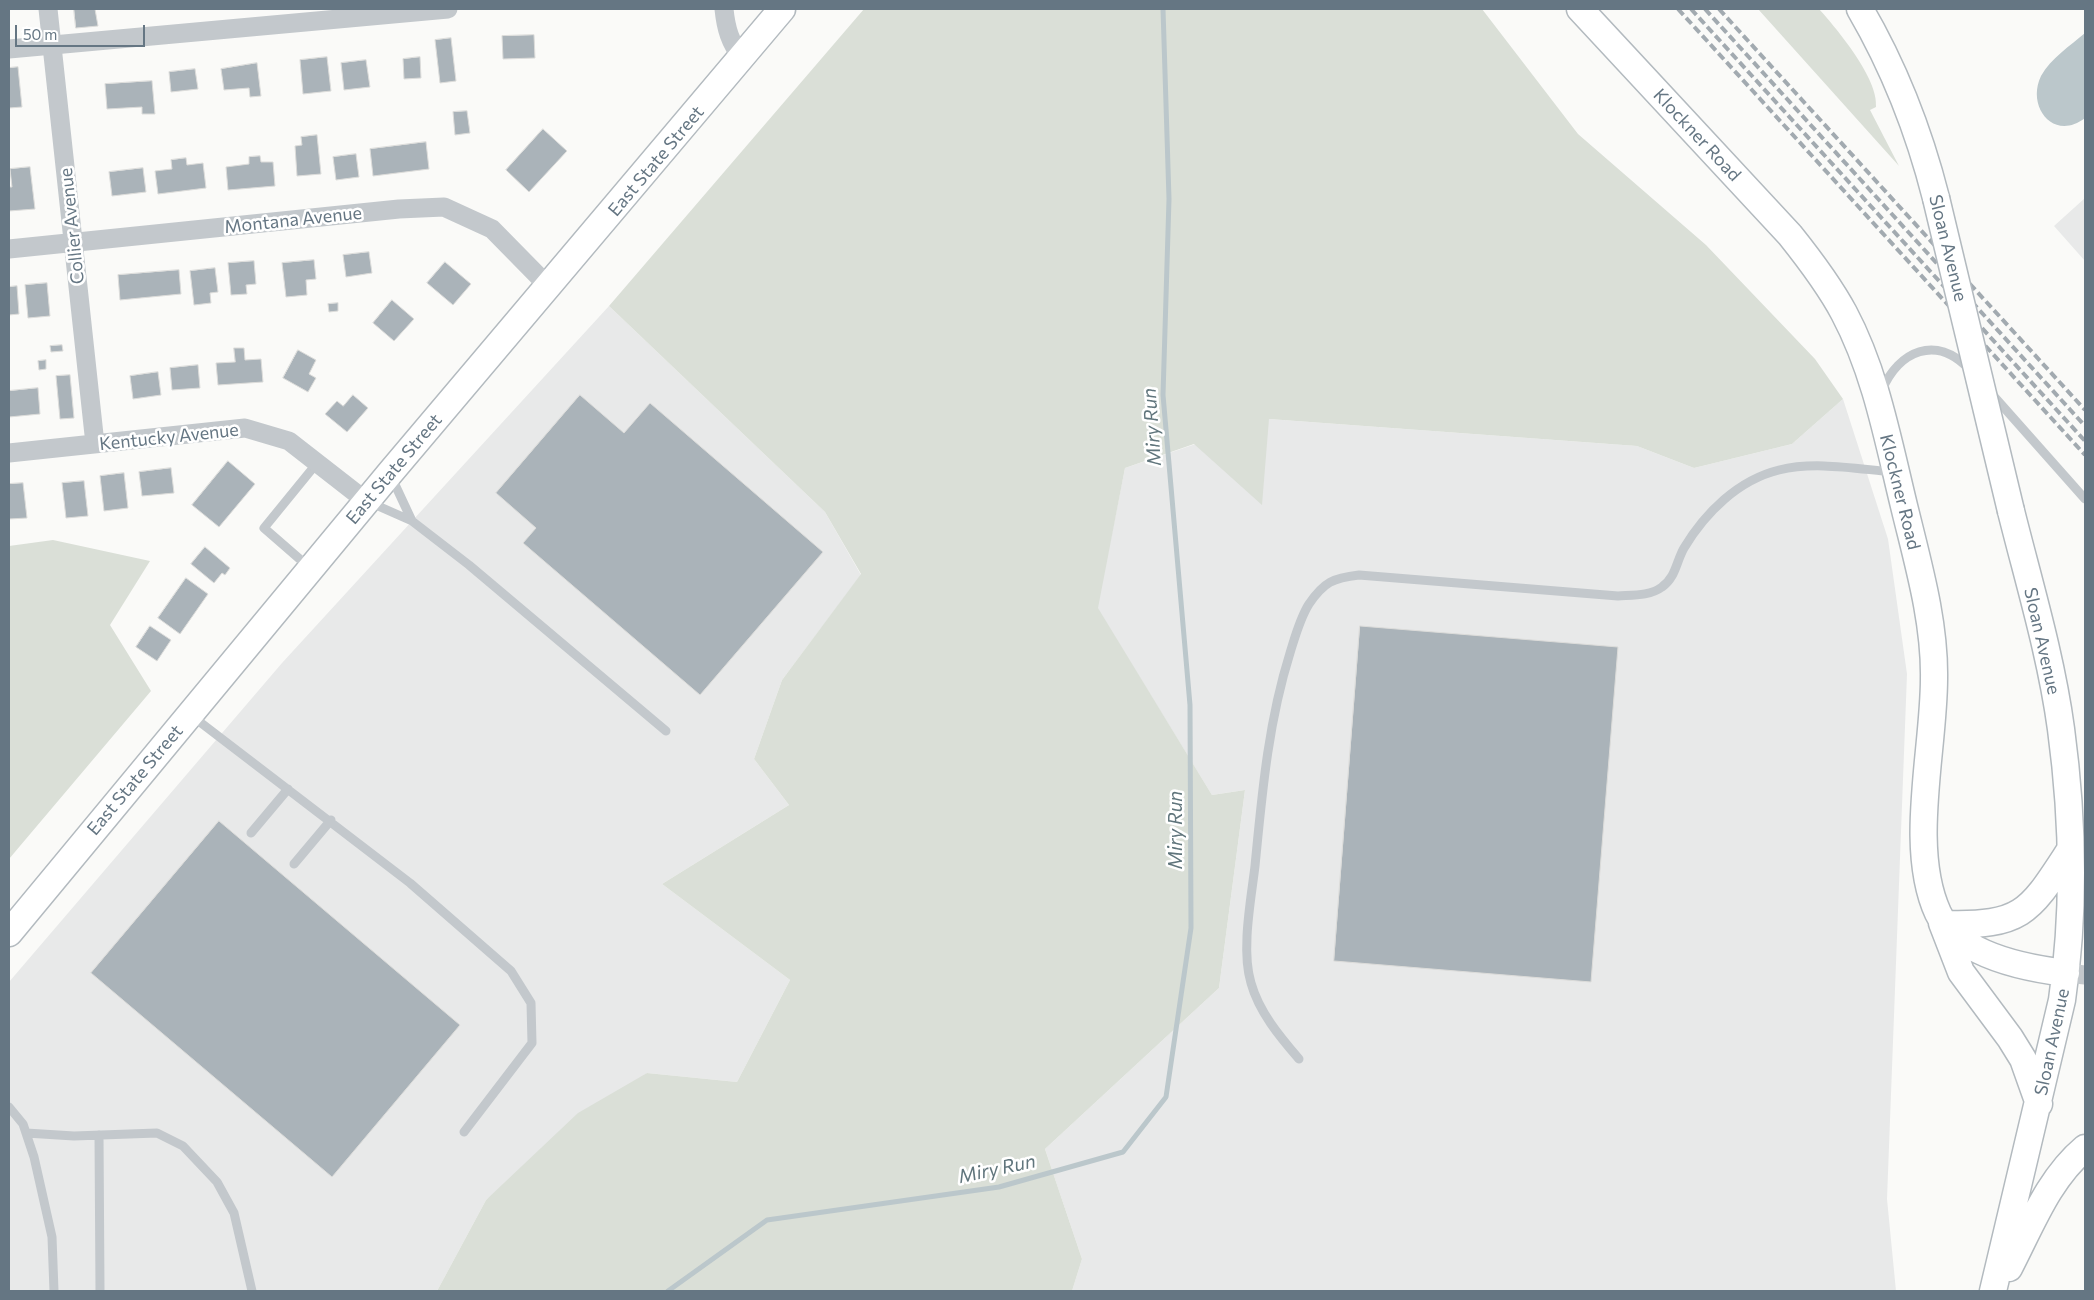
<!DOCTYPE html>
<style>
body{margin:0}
#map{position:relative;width:2094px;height:1300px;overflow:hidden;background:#fafaf8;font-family:Commissioner,sans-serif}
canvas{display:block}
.frame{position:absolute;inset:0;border:10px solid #657683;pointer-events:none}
.scale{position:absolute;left:15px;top:25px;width:130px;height:22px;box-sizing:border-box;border:2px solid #657683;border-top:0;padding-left:6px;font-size:15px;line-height:18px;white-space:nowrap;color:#657683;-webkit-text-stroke:4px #fff;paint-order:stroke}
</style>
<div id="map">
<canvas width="2094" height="1300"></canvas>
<div class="frame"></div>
<div class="scale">50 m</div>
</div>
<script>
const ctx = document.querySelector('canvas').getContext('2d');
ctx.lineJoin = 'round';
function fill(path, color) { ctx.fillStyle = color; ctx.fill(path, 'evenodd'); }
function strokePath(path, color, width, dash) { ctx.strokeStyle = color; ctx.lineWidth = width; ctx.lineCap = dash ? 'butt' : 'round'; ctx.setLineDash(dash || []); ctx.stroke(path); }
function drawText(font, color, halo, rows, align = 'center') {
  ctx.font = font + ' Commissioner,sans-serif'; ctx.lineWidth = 5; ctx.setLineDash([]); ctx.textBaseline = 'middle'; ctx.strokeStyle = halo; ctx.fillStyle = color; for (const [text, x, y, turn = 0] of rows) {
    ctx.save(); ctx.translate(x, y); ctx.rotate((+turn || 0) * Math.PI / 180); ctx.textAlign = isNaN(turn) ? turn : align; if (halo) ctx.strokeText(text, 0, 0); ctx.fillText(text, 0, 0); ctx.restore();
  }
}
const built = new Path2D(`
 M2085,198V261L2054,226Z
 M609,306L825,512L861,575L782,680L754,759L789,805L662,884L790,980L737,1082L647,1073L486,1200L437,1291H9V982L282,663Z
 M1843,399L1888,539L1907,674L1887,1199L1896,1291H1072L1082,1259L1045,1149L1219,988L1245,790L1212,795L1097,608L1125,468L1269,419L1637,446L1694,468L1792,444Z`);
const green = new Path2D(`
 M864,9H1482L1578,134L1706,245L1815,359L1843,399L1792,444L1694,468L1637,446L1269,419L1262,505L1194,444L1125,468L1098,608L1212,795L1245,790L1219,988L1045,1149L1082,1259L1072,1291H437L486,1200L578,1113L647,1073L737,1082L790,980L662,884L789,805L754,759L782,680L861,574L825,512L609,306Z
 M1758,9H1819C1837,29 1879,79 1876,107L1870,110L1899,166Z
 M53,540L150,561L110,625L151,691L9,859V546Z`);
const water = new Path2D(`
 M2085,33V118C2054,142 2026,107 2041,76C2051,58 2070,46 2085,33Z`);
const stream = new Path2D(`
 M668,1291L767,1220L999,1187L1123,1152L1166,1097L1191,928L1190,705L1163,395L1169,199L1163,9`);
const building = new Path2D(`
 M74,9H95L98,26L76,28Z
 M534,35L535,58L503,59L502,36Z
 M451,38L456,81L440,83L435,40Z
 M327,57L331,91L303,94L300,60Z
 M420,57L421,78L404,79L403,59Z
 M366,60L370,87L344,90L341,63Z
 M257,63L261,96L250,97L249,88L224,90L221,69Z
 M18,67L22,107L9,108V68Z
 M195,69L198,89L171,92L169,72Z
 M152,81L155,114H142V107L107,109L105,84Z
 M467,111L470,133L455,135L453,112Z
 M543,129L567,151L529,192L506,170Z
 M317,135L321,174L297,176L295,146L302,145L301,137Z
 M426,142L429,169L373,176L370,149Z
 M356,154L359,177L336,180L333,157Z
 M260,156L261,162H273L275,186L228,190L226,167L249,164V157Z
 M186,158L187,165L203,163L206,188L158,194L155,171L172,169L171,160Z
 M30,167L35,209L9,211V187H12L10,169Z
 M143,168L146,192L112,196L109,172Z
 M369,252L372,273L346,277L343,255Z
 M314,260L316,279L306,280L307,295L286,297L282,263Z
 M254,261L256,284L246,285L247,294L231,295L228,263Z
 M445,262L471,284L453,305L427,283Z
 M215,268L218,292L210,293L211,303L194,305L190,271Z
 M179,270L181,294L120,300L118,275Z
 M47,283L50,316L28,318L25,285Z
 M17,286L19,314L9,315V287Z
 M392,300L414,319L394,341L373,323Z
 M338,303V311L329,312L328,304Z
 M62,345L63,351L51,352L50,346Z
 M234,348H244L245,360L261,359L263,382L218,385L216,363L235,362Z
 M298,350L316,360L309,374L316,378L308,392L283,378Z
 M46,360V369L39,370L38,361Z
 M198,365L200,388L172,390L170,368Z
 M158,372L161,395L133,399L130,376Z
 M70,375L74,418L60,419L56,376Z
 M38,388L40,414L9,417V391Z
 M353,395L368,408L347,432L325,414L337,401L343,406Z
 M580,395L624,433L650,403L823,552L700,695L523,543L536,528L496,493Z
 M228,461L255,484L219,527L192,505Z
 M171,468L174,493L142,496L139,472Z
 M124,473L128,508L104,511L100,476Z
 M84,481L88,516L66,518L62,483Z
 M23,483L27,518L9,519V484Z
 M205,547L230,568L225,575L222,573L214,583L191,564Z
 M186,578L208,594L180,634L158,618Z
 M150,626L171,640L157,661L136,647Z
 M1360,626L1618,647L1591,982L1334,961Z
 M219,821L460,1025L332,1177L91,973Z`);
const lane = new Path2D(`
 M1882,390C1899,351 1936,334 1969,369
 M1991,393L2085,499
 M391,476L412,521L469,565L666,731
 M369,502L412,521
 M310,568L264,528L317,463
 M192,716L410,883L511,971L531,1003L532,1043L464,1132
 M251,833L288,789
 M294,864L331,820
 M1299,1059C1280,1037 1259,1012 1251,983C1241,950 1251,900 1255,866C1262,794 1268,723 1290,653C1295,637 1300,618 1309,604C1324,582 1333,578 1359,575L1618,596C1633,595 1650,596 1662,587C1676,577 1676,562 1684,548C1705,513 1738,480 1779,470C1815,461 1857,469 1893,472
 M9,1107L23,1124L34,1157L52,1237L54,1291
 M26,1133L74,1136L157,1133L183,1146L217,1182L234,1213L252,1291
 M99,1135L100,1291`);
const street = new Path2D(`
 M48,9L95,444
 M724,9C726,29 730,42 742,58
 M9,49L448,9
 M9,249L399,209L444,207L492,229L549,287
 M9,453L245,428L289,441L366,501
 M2066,973L2085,975`);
const secondary = new Path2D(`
 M1580,9L1790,235C1810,260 1829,285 1844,313C1877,375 1889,446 1906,514C1919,567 1935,623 1934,679C1934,750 1908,848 1938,913C1958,955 2025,968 2066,973
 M1860,9C1895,69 1919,131 1936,198
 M1942,923L1961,972L2010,1038L2023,1059L2039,1104
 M1946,924C2024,926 2030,911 2070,850
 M9,933L390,473L782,9
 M2009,1268C2031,1226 2048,1179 2085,1148
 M1993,1291L2062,1000C2075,911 2073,818 2061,729C2051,655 2029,583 2011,511`);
const rail = new Path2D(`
 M1678,9L2085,455
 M1691,9L2085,441
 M1705,9L2085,426
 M1719,9L2085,410`);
const secondaryBridge = new Path2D(`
 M1936,198L2011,511`);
const streetNames = [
 ["Klockner Road",1697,135,47],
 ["East State Street",656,161,-50],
 ["Montana Avenue",293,220,-6],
 ["Collier Avenue",72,226,-96],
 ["Sloan Avenue",1948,248,76],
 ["Kentucky Avenue",169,437,-6],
 ["East State Street",394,469,-50],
 ["Klockner Road",1900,492,76],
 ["Sloan Avenue",2042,641,77],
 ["East State Street",135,780,-50],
 ["Sloan Avenue",2052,1042,-78]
];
const waterNames = [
 ["Miry Run",1152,427,-94],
 ["Miry Run",1176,830,-90],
 ["Miry Run",997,1169,-12]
];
fill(built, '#e8e9e9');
fill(green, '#dadfd7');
fill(water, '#bbc7cb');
strokePath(stream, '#bbc7cb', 5);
fill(building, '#aab3b9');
strokePath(building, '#dcdcda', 1);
strokePath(secondary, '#b3babf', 29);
strokePath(lane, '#c3c8cc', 9);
strokePath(street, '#c3c8cc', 19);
strokePath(secondary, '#fff', 26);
strokePath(rail, '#a2aab0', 4, [8, 4]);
strokePath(secondaryBridge, '#b3babf', 29, []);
strokePath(secondaryBridge, '#fff', 26);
drawText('18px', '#657683', '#fff', streetNames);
drawText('italic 19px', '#60757c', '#fff', waterNames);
</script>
